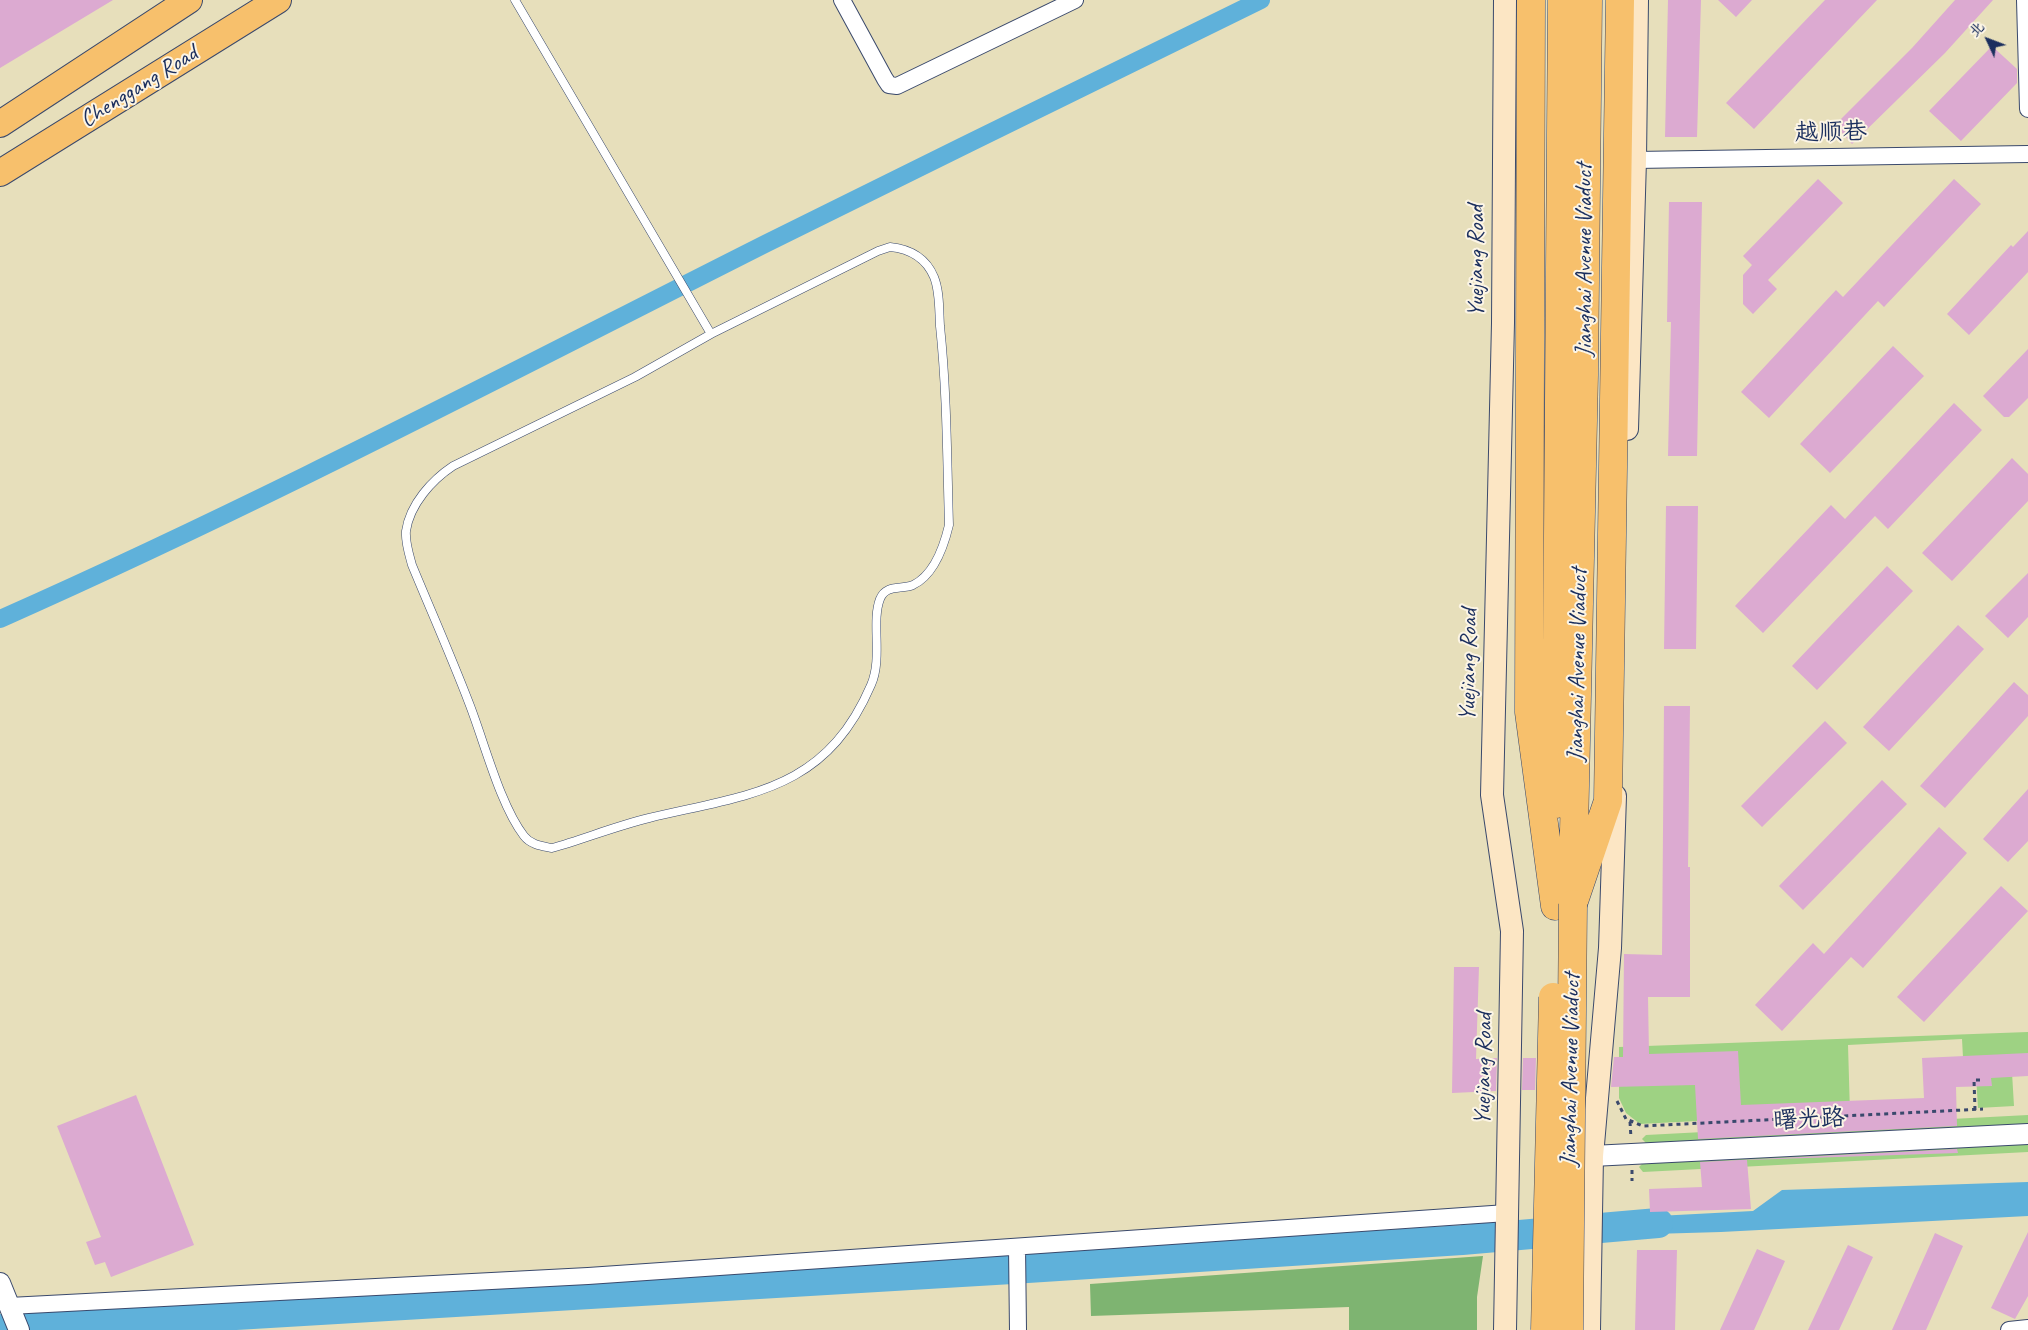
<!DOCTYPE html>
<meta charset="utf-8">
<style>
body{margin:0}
#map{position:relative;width:2028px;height:1330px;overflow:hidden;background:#e7dfbb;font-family:Caveat,"LXGW WenKai TC",sans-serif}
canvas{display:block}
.north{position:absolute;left:1963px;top:15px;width:50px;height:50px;-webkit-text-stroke:4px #fcf5e5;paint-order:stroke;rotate:313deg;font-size:14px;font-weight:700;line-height:20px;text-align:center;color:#1b2f5e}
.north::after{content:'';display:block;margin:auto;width:18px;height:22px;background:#1b2f5e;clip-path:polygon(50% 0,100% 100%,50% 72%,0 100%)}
</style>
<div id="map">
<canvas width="2028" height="1330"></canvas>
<div class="north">北</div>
</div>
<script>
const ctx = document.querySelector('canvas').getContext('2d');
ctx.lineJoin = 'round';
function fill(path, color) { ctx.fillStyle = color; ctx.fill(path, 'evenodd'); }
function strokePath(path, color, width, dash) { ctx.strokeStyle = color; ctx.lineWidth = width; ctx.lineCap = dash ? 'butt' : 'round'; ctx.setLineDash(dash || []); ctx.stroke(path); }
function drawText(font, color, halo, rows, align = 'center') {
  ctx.font = font + ' Caveat,"LXGW WenKai TC",sans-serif'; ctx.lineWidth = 4; ctx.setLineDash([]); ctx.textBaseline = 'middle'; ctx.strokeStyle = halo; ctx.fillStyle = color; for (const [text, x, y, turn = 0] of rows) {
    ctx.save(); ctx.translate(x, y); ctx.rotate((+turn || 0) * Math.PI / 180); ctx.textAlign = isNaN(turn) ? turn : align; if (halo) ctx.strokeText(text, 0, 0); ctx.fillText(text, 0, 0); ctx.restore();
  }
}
const green = new Path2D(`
 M2028,1032V1055L2011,1056L2014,1106L1978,1108L1976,1075L1964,1076L1962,1039L1848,1045L1850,1113L1640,1124L1626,1113L1619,1098V1047Z
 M2028,1115V1124L1646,1143L1642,1139L1646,1135Z
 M2028,1144V1152L1643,1172L1639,1167L1643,1163Z`);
const forest = new Path2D(`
 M1483,1256L1477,1297V1330H1349V1307L1091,1316L1090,1284Z`);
const water = new Path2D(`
 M2028,1182V1216L1721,1232L1618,1235L1619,1218L1753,1211L1782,1190Z`);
const canal = new Path2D(`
 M0,619C260,504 513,371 767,243C931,161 1097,81 1261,0`);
const river = new Path2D(`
 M0,1329L1012,1269L1462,1240L1658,1223`);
const building = new Path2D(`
 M0,0H113L0,68Z
 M1668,0H1701L1697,137H1665Z
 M1718,0H1752L1736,17Z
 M1825,0H1877L1754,129L1726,103Z
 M1955,0H1993L1945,53L1852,144L1835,125L1912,48Z
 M1992,46L2017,69V83L1961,141L1929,111Z
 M1818,179L1843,203L1768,280L1777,289L1753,314L1743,304V275L1752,265L1743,256Z
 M1954,179L1981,204L1884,307L1878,301L1769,418L1741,392L1836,290L1843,297Z
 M1669,202H1702L1697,456H1668L1671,322H1667Z
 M2028,231V272L1969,335L1947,314L2011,245L2013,247Z
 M1893,346L1924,376L1830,473L1800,444Z
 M2028,349V398L2009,417H2004L1983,396Z
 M1954,403L1982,430L1888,529L1875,516L1763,633L1735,606L1831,505L1845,519Z
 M2012,458L2028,474V501L1952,581L1922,553Z
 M1666,506H1698L1696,649H1664Z
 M1887,566L1913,591L1817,690L1792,666Z
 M2028,573V617L2008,638L1985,616Z
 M1958,625L1984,649L1889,751L1863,727Z
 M2014,682L2028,695V716L1945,808L1920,786Z
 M1664,706H1690L1688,867H1690V997H1648L1649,1054L1738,1051L1741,1105L1924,1098L1922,1058L2028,1053V1076L1991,1078L1992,1086L1956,1087L1957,1126L1698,1139L1695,1085L1611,1087L1614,1057H1623L1624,954L1662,955Z
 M1825,721L1847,743L1762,827L1741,806Z
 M1882,780L1907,804L1803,910L1779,886Z
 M2028,789V841L2008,862L1983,839Z
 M1939,827L1967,853L1863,968L1851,957L1782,1031L1755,1005L1813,943L1824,954Z
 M2001,886L2028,911L1924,1022L1897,997Z
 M1454,967H1479L1476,1059L1497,1058L1496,1091L1452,1093Z
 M1523,1058H1536L1535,1090H1522Z
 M136,1095L194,1245L111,1277L105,1262L95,1265L86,1242L101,1237L57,1126Z
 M1957,1149L1958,1153L1747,1160L1751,1209L1650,1212L1649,1189L1702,1187L1700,1162Z
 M2028,1232V1296L2015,1319L1991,1308Z
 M1935,1233L1963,1246L1926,1330H1892Z
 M1848,1245L1873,1257L1839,1330H1808Z
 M1757,1249L1785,1261L1754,1330H1720Z
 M1637,1250H1677L1675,1330H1635Z`);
const path = new Path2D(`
 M1617,1101L1626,1119L1643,1126L1983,1109
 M1975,1110L1974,1080H1981
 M1630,1122L1631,1138
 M1632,1170V1181`);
const service = new Path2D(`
 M515,0L711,334
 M890,247C910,249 926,258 934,277C940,292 939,311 940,326C947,392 947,459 949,525C944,546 934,575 913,585C901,590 886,584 880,599C871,622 883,658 871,685C825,792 749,794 649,818C616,826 584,839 552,848C542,846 531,845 524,836C500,805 484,741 469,703C451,656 431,611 412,565C409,554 405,542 406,531C410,504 432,480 453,466L635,377L711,334L878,251Z`);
const minor = new Path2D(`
 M842,0L885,79L889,85L897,86L1075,0
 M2025,0L2028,109
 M1635,160L2028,154
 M1017,1247L1018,1330
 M9,1306L588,1276L1507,1213
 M2009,1330L2028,1328`);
const tertiary = new Path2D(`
 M1592,1156L2028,1134
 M0,1283L19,1330`);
const secondary = new Path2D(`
 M1505,0L1503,323L1492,795L1512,931L1505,1330
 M1627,429L1635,160L1637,0
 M1589,1330L1592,1156L1610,948L1615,796`);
const primary = new Path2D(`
 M0,124L189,0
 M0,173L278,0`);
const trunk = new Path2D(`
 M1531,0L1529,712L1555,906
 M1556,804L1562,0
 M1573,877L1584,375L1588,0
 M1573,904L1608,801L1620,0`);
const trunkBridge = new Path2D(`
 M1545,1330L1553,997
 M1569,1330L1573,904`);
const streetNames = [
 ["Chenggang Road",139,87,-32],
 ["越顺巷",1831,133,-1],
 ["Jianghai Avenue Viaduct",1585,260,-90],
 ["Yuejiang Road",1477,261,-90],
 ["Yuejiang Road",1469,665,-89],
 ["Jianghai Avenue Viaduct",1578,665,-89],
 ["Yuejiang Road",1484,1069,-89],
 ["Jianghai Avenue Viaduct",1571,1070,-89],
 ["曙光路",1809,1120,-3]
];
fill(green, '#9ed283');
fill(forest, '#7eb471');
fill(water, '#5fb1da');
strokePath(canal, '#5fb1da', 18);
strokePath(river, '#5fb1da', 30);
fill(building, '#dcaad1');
strokePath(service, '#3a496c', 9);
strokePath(minor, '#3a496c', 18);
strokePath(tertiary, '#3a496c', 22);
strokePath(secondary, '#3a496c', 24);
strokePath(primary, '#3a496c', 28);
strokePath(trunk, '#3a496c', 29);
strokePath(path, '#3a496c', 3, [4, 4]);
strokePath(service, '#fff', 8);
strokePath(minor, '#fff', 16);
strokePath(tertiary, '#fff', 20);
strokePath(secondary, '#fce6c4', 22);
strokePath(primary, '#f7c06c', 26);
strokePath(trunk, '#f7c06c', 28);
strokePath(trunkBridge, '#3a496c', 29, []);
strokePath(trunkBridge, '#f7c06c', 28);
drawText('24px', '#1b2f5e', '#fcf5e5', streetNames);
</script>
